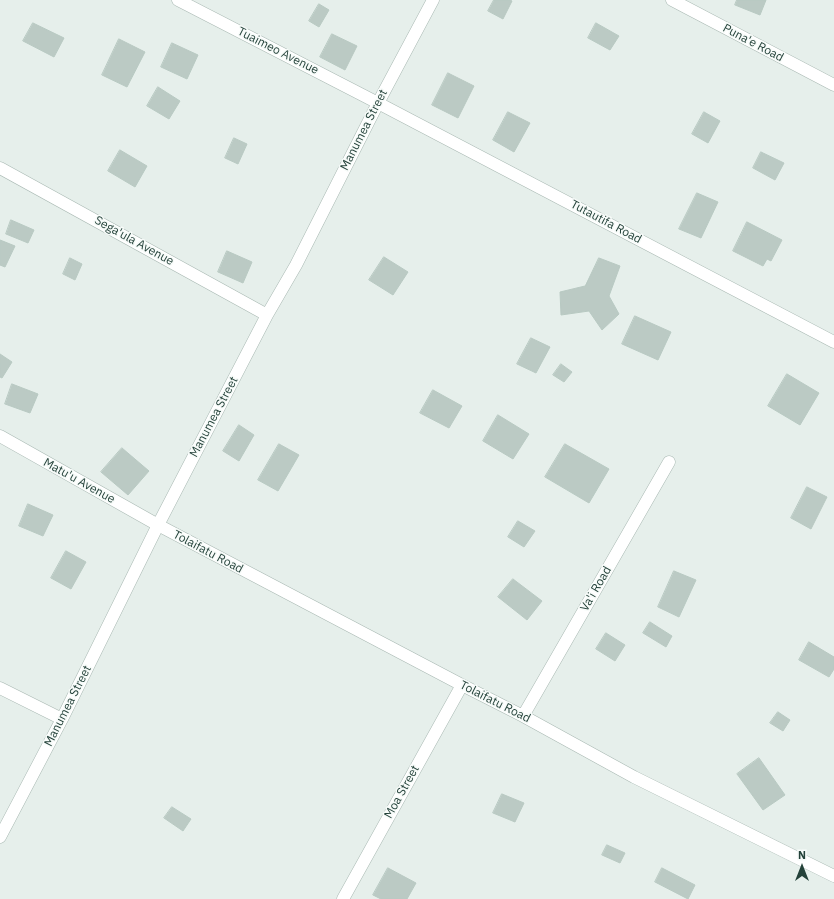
<!DOCTYPE html>
<style>
body{margin:0}
#map{position:relative;width:834px;height:899px;overflow:hidden;background:#e6efeb;font-family:"IBM Plex Sans",sans-serif}
canvas{display:block}
.north{position:absolute;left:782px;top:847px;width:40px;height:40px;-webkit-text-stroke:3px #f7fbf9;paint-order:stroke;rotate:0deg;font-size:11px;font-weight:700;line-height:16px;text-align:center;color:#24423a}
.north::after{content:'';display:block;margin:auto;width:14px;height:18px;background:#24423a;clip-path:polygon(50% 0,100% 100%,50% 72%,0 100%)}
</style>
<div id="map">
<canvas width="834" height="899"></canvas>
<div class="north">N</div>
</div>
<script>
const ctx = document.querySelector('canvas').getContext('2d');
ctx.lineJoin = 'round';
function fill(path, color) { ctx.fillStyle = color; ctx.fill(path, 'evenodd'); }
function strokePath(path, color, width, dash) { ctx.strokeStyle = color; ctx.lineWidth = width; ctx.lineCap = dash ? 'butt' : 'round'; ctx.setLineDash(dash || []); ctx.stroke(path); }
function drawText(font, color, halo, rows, align = 'center') {
  ctx.font = font + ' "IBM Plex Sans",sans-serif'; ctx.lineWidth = 3; ctx.setLineDash([]); ctx.textBaseline = 'middle'; ctx.strokeStyle = halo; ctx.fillStyle = color; for (const [text, x, y, turn = 0] of rows) {
    ctx.save(); ctx.translate(x, y); ctx.rotate((+turn || 0) * Math.PI / 180); ctx.textAlign = isNaN(turn) ? turn : align; if (halo) ctx.strokeText(text, 0, 0); ctx.fillText(text, 0, 0); ctx.restore();
  }
}
const building = new Path2D(`
 M494,0H510L512,1L503,19L488,11Z
 M737,0H766L760,15L735,5Z
 M319,4L329,10L319,27L309,21Z
 M33,23L64,38L54,57L23,41Z
 M596,23L619,36L610,50L588,38Z
 M332,34L357,46L345,70L320,57Z
 M119,39L145,52L127,87L102,75Z
 M172,43L198,55L187,79L161,67Z
 M448,73L474,86L458,118L432,105Z
 M158,87L180,101L169,119L147,106Z
 M508,112L530,123L514,152L493,140Z
 M704,112L720,121L708,143L692,134Z
 M234,138L247,144L238,164L225,158Z
 M120,150L147,166L135,187L108,171Z
 M761,152L784,163L775,180L753,168Z
 M697,193L718,202L701,238L679,229Z
 M11,220L34,230L28,243L6,234Z
 M747,222L782,240L771,261L767,259L763,266L733,251Z
 M0,240L15,246L5,267L0,265Z
 M227,251L252,262L243,283L218,272Z
 M384,257L408,272L393,295L369,280Z
 M70,258L82,264L75,280L63,274Z
 M599,258L620,266L609,296L619,314L602,330L589,311L561,315L560,292L585,286Z
 M635,316L671,332L658,360L622,344Z
 M531,338L550,347L536,373L517,364Z
 M0,354L12,362L2,378L0,377Z
 M561,364L572,372L564,382L553,375Z
 M787,374L819,393L800,425L768,406Z
 M12,384L38,394L30,413L5,404Z
 M433,390L462,406L449,428L420,413Z
 M498,415L529,434L513,459L483,441Z
 M239,425L254,435L239,461L223,451Z
 M279,444L299,455L278,491L258,480Z
 M565,444L609,469L589,503L545,477Z
 M122,448L149,471L128,495L101,472Z
 M807,487L827,497L811,529L791,518Z
 M28,504L53,515L43,536L19,526Z
 M518,521L535,531L524,547L508,537Z
 M66,551L86,562L71,589L51,578Z
 M674,571L696,580L679,617L658,607Z
 M513,579L542,601L527,620L498,597Z
 M650,622L672,636L666,647L643,633Z
 M606,633L625,645L615,661L596,649Z
 M809,642L834,657V669L829,677L799,660Z
 M778,712L790,720L783,731L770,723Z
 M759,758L785,795L763,810L737,774Z
 M502,794L524,803L515,822L493,813Z
 M172,807L191,819L183,831L164,818Z
 M607,845L625,853L620,863L602,855Z
 M388,868L416,883L407,899H381L373,895Z
 M662,868L695,885L688,899L655,882Z`);
const street = new Path2D(`
 M178,0L378,103L834,342
 M672,0L834,85
 M0,168L267,315
 M0,436L158,525L462,685L523,716L634,777L834,876
 M0,688L62,719
 M523,716L669,462
 M0,837L62,719L158,525L267,315L296,265L378,103L433,0
 M343,899L462,685`);
const streetNames = [
 ["Puna'e Road",753,43,28],
 ["Tuaimeo Avenue",278,51,27],
 ["Manumea Street",364,130,-63],
 ["Tutautifa Road",606,222,28],
 ["Sega'ula Avenue",134,241,29],
 ["Manumea Street",214,417,-62],
 ["Matu'u Avenue",79,481,29],
 ["Tolaifatu Road",208,552,28],
 ["Va'i Road",596,589,-60],
 ["Tolaifatu Road",495,702,27],
 ["Manumea Street",68,706,-63],
 ["Moa Street",402,792,-61]
];
fill(building, '#bbcac4');
strokePath(building, '#b8c9c2', 1);
strokePath(street, '#a8b8b2', 13);
strokePath(street, '#fff', 12);
drawText('12px', '#24423a', '#f7fbf9', streetNames);
</script>
